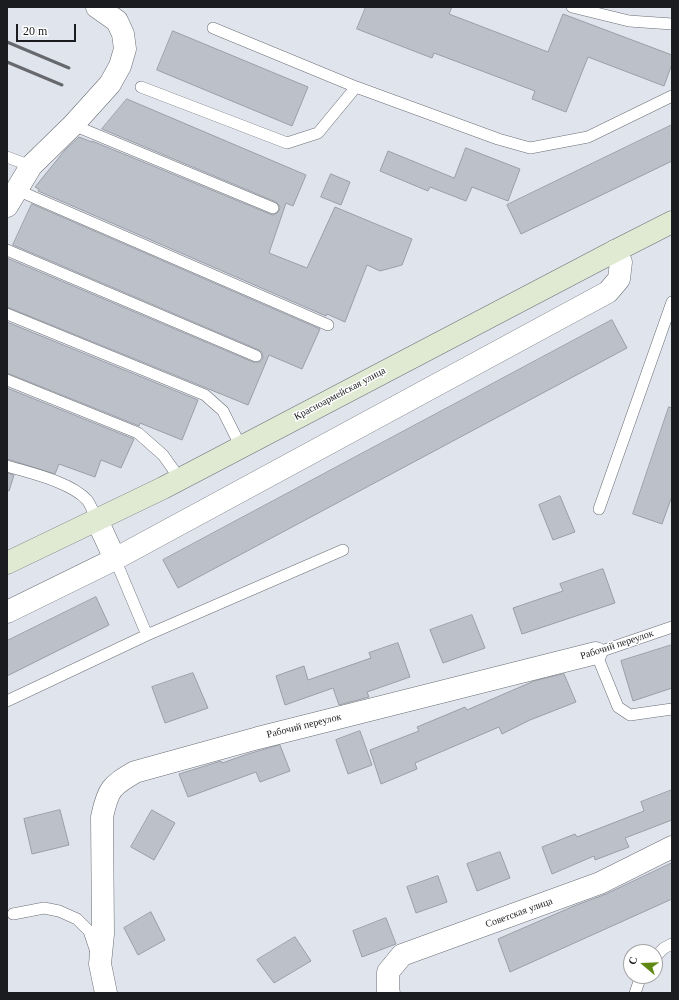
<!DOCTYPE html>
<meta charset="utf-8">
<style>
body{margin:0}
#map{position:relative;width:679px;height:1000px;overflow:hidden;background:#e0e4ed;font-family:Georgia,serif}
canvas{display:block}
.frame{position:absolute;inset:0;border:8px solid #1b1c1f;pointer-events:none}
.north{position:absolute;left:623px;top:944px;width:40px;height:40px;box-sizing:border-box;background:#fff;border:1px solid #a4a4a5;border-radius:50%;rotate:289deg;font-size:11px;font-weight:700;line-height:16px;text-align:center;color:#1b1c1f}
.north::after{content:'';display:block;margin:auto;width:14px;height:18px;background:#5f8812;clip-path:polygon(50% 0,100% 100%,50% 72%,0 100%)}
.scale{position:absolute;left:16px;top:24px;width:60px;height:18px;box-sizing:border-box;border:2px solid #1b1c1f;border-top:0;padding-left:5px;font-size:12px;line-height:14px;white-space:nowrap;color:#1b1c1f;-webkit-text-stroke:3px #fff;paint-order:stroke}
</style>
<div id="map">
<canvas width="679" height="1000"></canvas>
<div class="frame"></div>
<div class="north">С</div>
<div class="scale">20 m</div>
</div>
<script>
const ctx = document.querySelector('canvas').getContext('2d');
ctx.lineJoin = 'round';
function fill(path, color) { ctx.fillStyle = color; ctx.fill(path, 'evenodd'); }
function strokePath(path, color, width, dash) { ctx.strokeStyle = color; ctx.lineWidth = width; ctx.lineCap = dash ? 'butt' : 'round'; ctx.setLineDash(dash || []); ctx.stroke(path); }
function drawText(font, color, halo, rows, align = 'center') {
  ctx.font = font + ' Georgia,serif'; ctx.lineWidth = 3; ctx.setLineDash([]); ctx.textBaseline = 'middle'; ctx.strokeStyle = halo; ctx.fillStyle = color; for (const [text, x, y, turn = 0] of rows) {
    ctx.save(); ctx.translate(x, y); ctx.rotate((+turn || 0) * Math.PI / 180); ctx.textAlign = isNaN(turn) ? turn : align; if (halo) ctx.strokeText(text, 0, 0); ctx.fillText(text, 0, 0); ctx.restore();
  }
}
const building = new Path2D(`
 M366,7H452L449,14L548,52L563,14L672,55V64L664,86L588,57L566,112L532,99L535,91L434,53L432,58L357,29Z
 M173,31L308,87L292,126L157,70Z
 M127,99L306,175L293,206L286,203L269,253L307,268L335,207L412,239L402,265L380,271L367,265L345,322L327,314L326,316L38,191L39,189L35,187L65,150L79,137L92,142V141L270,214L274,215L279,211L280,207L276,202L102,129Z
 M672,125V161L521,234L507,205Z
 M466,148L520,169L508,201L472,187L466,201L430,187L428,191L380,171L388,151L454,178Z
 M331,174L350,182L341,205L321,197Z
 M32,204L320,329L302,369L269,355L248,405L7,307V258L253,362H260L263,358L262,352L259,350L13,245Z
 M612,320L627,348L178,588L163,560Z
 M7,322L198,400L182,440L140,423L139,426L7,373Z
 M7,388L134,439L121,468L101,460L95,477L59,464L55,474L7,459Z
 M669,407L672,408V496L662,524L633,514Z
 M7,473L14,475L9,491L7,490Z
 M560,496L575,532L553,540L539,505Z
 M603,569L615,603L522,634L513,608L563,591L560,584Z
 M96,597L109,625L7,676V641Z
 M472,615L485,648L443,663L430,630Z
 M398,643L410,677L367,692L369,697L339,705L333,688L285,705L276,676L304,666L308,680L371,658L369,653Z
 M672,645V688L633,701L621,661Z
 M193,673L208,708L165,723L152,687Z
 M564,674L576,702L530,720L502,734L499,727L415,763L417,769L381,784L370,750L419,731L417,727L465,707L467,710L534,681Z
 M360,731L372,765L348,774L336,740Z
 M280,745L290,771L260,782L256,772L188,797L179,774L221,761L222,763L248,754Z
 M672,790V820L625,838L629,847L595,860L594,856L552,874L542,847L575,834L577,837L644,811L641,802Z
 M60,810L69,845L32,854L24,819Z
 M152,810L175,823L154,860L131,847Z
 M500,852L510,878L477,891L467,864Z
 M672,863V899L510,972L498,939L574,906L606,894Z
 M438,876L447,902L416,913L407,887Z
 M151,912L165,940L138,955L124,928Z
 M386,918L396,944L362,957L353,931Z
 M295,937L311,961L274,983L257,960Z`);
const lane = new Path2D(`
 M572,7L629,21L672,24
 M213,28L356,87
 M141,87L287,143L318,133L356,87L498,139L530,148L588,137L672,96
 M73,125L273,208
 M7,157L31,166
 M17,190L328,325
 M7,250L256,356
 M7,314L205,395L223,411L241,447
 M7,380L138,433L163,455L180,479
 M7,466C30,473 71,482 87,500C91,505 94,514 97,520
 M599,509L672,302
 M115,559L147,635
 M672,627L596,653L618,707L630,715L672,709
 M7,701L147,635L343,550
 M13,914L44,908L59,911L77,919L89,931L96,952
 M655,957L664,948L672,944
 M635,993L641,976`);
const street = new Path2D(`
 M7,206L31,166L73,125L110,84L120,66L125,49L123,34L117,21L97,7
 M97,520L115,559
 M7,612L115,559L608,292L619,279L621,262L615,251
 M106,993L100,964L103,934L102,817C108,789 111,786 135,772L258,738L596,653
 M389,993L388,991V972L402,955L600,883L672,847`);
const secondary = new Path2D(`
 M7,563L163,488L615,251L672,222`);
const rail = new Path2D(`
 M7,42L69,68
 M7,62L62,85`);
const streetNames = [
 ["Красноармейская улица",340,394,-28],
 ["Рабочий переулок",617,645,-18],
 ["Рабочий переулок",304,726,-14],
 ["Советская улица",519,913,-20]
];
fill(building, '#bcc1c9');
strokePath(building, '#9a9ea6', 1);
strokePath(lane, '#6a6e75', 12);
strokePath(street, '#6a6e75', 23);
strokePath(secondary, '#6a6e75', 23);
strokePath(lane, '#fff', 11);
strokePath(street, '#fff', 22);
strokePath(secondary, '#e0ead3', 22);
strokePath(rail, '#66686e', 3);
drawText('10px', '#1b1c1f', '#fff', streetNames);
</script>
